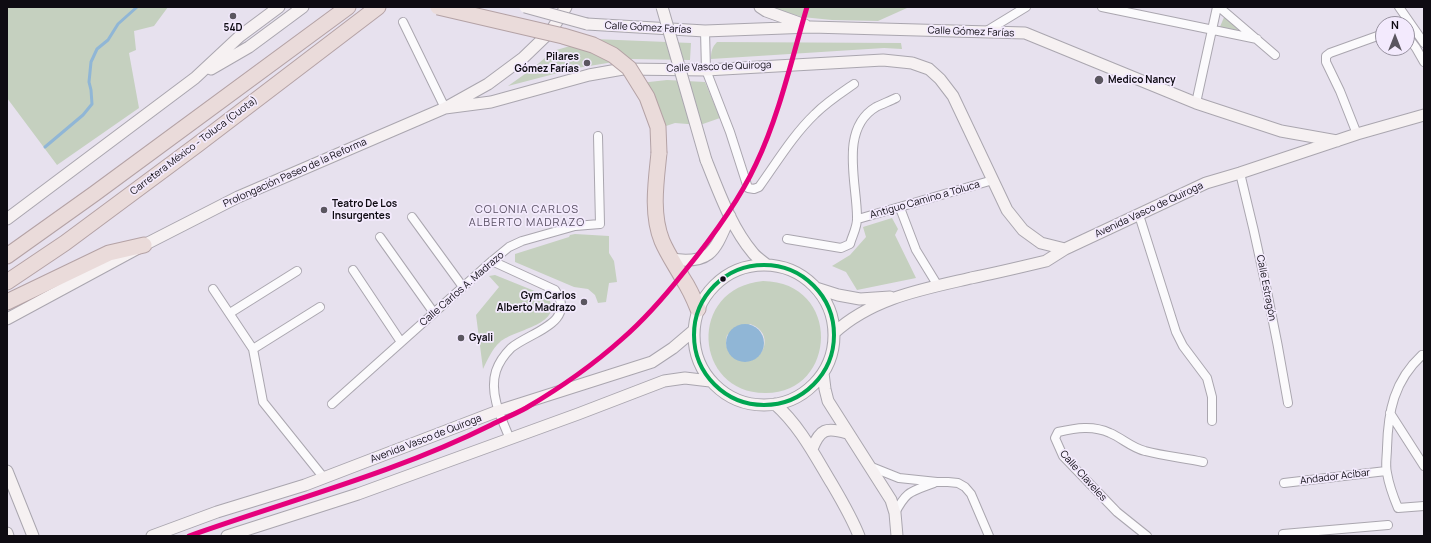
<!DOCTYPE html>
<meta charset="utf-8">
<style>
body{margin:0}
#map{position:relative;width:1431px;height:543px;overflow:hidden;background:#e7e1ee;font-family:Manrope,sans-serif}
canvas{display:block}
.frame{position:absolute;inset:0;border:8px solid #0e0b12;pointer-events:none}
.north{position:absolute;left:1375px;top:16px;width:40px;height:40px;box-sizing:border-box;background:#f3eafd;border:1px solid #97919f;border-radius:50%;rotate:0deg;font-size:11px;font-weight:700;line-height:16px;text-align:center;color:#0e0b12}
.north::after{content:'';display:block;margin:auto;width:14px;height:18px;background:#5a565f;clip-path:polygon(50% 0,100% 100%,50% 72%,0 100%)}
</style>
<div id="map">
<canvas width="1431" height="543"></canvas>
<div class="frame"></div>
<div class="north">N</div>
</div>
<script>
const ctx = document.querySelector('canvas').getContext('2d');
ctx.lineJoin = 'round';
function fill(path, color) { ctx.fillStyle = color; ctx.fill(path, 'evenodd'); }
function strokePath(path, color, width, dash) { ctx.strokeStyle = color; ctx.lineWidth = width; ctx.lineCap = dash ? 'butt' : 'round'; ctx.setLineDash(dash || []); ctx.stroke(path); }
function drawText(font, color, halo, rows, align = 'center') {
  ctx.font = font + ' Manrope,sans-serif'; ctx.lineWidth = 3.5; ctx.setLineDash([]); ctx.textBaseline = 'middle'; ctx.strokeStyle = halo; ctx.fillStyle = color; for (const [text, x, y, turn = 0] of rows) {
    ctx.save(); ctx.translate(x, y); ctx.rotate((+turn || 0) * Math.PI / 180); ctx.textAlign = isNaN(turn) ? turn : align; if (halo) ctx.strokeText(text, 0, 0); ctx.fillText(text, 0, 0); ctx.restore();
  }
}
const green = new Path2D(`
 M7,7H168L154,26L134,31L136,50L129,53L139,108L57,165L7,98Z
 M772,7H916L907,8L878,21L832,20L802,17L776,9Z
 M1225,15L1239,26L1236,34L1219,29Z
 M594,39L691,43L690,60L632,59L577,68L508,86L532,69L553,51Z
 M717,42L901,43L902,49L884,48L711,59C711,52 712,47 717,42Z
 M667,80L705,82L720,118L700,125L675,123L660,128L631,84Z
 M892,218L898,229L895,235L916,278L857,290L846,272L832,266L850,255L866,237L863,227Z
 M575,234L609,236V253L614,261L617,282L609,283L606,302L598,303L595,295L588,289L574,287L515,262V254L569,237L570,235Z
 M495,275L547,296C567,324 515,329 500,342C492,349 488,359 483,369L476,315L499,287L489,276Z
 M763,281C842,282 838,393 766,393C694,394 686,288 763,281ZM750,324C782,335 755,377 732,355C726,349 725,343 727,335Z`);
const water = new Path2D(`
 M726 343a19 19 0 1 1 38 0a19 19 0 1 1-38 0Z`);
const stream = new Path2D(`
 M45,147L83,115L92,104L91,90L89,82L91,62L97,49L108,40L118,24L137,7`);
const street = new Path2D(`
 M1102,7L1257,39
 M1219,7L1275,55
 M1399,7L1424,43
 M403,22L445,108
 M705,31L706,70L730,132L748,188L754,189L759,187C777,162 793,135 815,114C827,102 841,93 854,84
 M985,32L1026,7
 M1407,36L1416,48L1424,62
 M1196,103L1217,7
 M1357,134L1340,91L1326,62V56L1330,53L1383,34
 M1240,173C1259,249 1275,326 1288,403
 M900,208L916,250L938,286
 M1139,215L1176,332L1183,346L1207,378L1212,397V421
 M412,217L463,287
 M858,219L993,180
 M380,237L434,313
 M787,239L841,248L850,244C852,236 858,226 857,217C857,183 839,129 876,107C882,104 890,101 896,98
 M492,261L555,290C578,323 530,332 511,348C505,354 499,362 496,371C489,393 501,418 510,439
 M353,270L401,342
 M213,289L253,349L263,402L324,478
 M230,313L297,271
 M253,349L320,307
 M1422,355C1394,381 1388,411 1387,448C1387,456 1385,465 1387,473C1389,485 1393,496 1398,508L1424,506
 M332,404L492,261L509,247L522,241L575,226L600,224L598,136
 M1390,413L1424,466
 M869,466L899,478L937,482H948L958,483L965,487L971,494L989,536
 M1284,483L1386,471
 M895,513C907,490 911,492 934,483
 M1283,534L1388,525
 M1147,536L1117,512L1063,456L1055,438L1058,432C1076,428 1093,425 1110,433C1122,438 1132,448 1145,451C1164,456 1184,458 1203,462`);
const secondary = new Path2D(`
 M760,7L766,11L805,25
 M587,24L705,31L811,27L1025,33L1196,103L1281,131L1337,141
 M211,69L249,47L303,7
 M445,108L491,102L589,75L623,69L706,70L883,60L912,63L929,69L940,79L953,96L1007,210L1023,230L1041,243L1065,249
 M706,160C719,192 731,227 753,253C756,257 762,261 767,265
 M7,219L195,78L240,36L279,7
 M671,259C712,265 715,250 730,216
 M694 335a70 70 0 1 1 140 0a70 70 0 1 1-140 0Z
 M816,288L838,295L860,299L890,297
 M7,319L144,245L238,197L445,108L488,84L523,58L551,31L566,7
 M834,333C872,298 923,289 971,278C996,273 1021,267 1046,261L1065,249L1206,183L1240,173L1357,134L1424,115
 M823,373L825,389L828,401L891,500L895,513L897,536
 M775,404C800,426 815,456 832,484C842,501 852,518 859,536
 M812,449C820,429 826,427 847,433
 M7,471L33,536
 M7,533L8,536
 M152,536L217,512L305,485L498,411L652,362L673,348L693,331
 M227,536L358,494L578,414L664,381L685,378L710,381`);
const highway = new Path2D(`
 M659,153C656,182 651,214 662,241C668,255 676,266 683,279C689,288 694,299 698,309
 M7,256L94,194L348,7
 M7,282L65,243L197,145L378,7
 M7,302L109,253L144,245`);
const secondaryBridge = new Path2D(`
 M525,7L587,24
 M662,7L706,160`);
const highwayBridge = new Path2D(`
 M438,7L563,36L593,45L613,55L629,68L647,97L658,127L659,153`);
const bus1 = new Path2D(`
 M694 335a70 70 0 1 1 140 0a70 70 0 1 1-140 0Z`);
const rail1 = new Path2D(`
 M189,536C290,500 395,473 491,425C503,419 515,414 526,408C560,388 593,365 622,339C644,320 665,296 684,272C711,239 738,203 756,164C779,116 792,58 807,7`);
const markers = [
 [233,16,4,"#5a565f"],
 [587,63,4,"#5a565f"],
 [1099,80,5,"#5a565f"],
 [324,210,4,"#5a565f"],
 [723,279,3.5,"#0e0b12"],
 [584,302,4,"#5a565f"],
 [461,338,4,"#5a565f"]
];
const poiNames = [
 ["54D",233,28,"center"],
 ["Pilares",579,57,"right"],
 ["Gómez Farías",579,69,"right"],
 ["Medico Nancy",1108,80],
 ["Teatro De Los",332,204],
 ["Insurgentes",332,216],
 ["Gym Carlos",576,296,"right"],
 ["Alberto Madrazo",576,308,"right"],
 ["Gyali",469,338]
];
const streetNames = [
 ["Calle Gómez Farías",648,28,3],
 ["Calle Gómez Farías",971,32,2],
 ["Calle Vasco de Quiroga",719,67,-2],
 ["Carretera México - Toluca (Cuota)",194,146,-37],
 ["Prolongación Paseo de la Reforma",295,173,-24],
 ["Antiguo Camino a Toluca",925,200,-16],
 ["Avenida Vasco de Quiroga",1149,210,-25],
 ["Calle Estragón",1266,288,79],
 ["Calle Carlos A. Madrazo",462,289,-41],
 ["Avenida Vasco de Quiroga",426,439,-21],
 ["Calle Claveles",1083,476,48],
 ["Andador Acíbar",1335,477,-7]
];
const neighbourhoodNames = [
 ["COLONIA CARLOS",527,210],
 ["ALBERTO MADRAZO",527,223]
];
fill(green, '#c5d0bf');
fill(water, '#90b6d6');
strokePath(stream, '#90b6d6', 3);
strokePath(street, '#aaa6af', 10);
strokePath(secondary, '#aaa6af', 13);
strokePath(highway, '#b4a2a5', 17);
strokePath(street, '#fbfafc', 8);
strokePath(secondary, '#f6f1f2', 11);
strokePath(highway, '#eadbda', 15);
strokePath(secondaryBridge, '#aaa6af', 13, []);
strokePath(highwayBridge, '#b4a2a5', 17, []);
strokePath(secondaryBridge, '#f6f1f2', 11);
strokePath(highwayBridge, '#eadbda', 15);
strokePath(bus1, '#00a651', 4);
strokePath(rail1, '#e5007d', 5);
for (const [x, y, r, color] of markers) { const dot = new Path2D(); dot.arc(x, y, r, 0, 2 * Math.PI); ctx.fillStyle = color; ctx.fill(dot); strokePath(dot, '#f3eafd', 1.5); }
drawText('bold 10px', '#0e0b12', '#f3eafd', poiNames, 'left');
drawText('10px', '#0e0b12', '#f3eafd', streetNames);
ctx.letterSpacing = '1px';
drawText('11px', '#5a5164', '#f3eafd', neighbourhoodNames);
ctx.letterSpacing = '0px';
</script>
